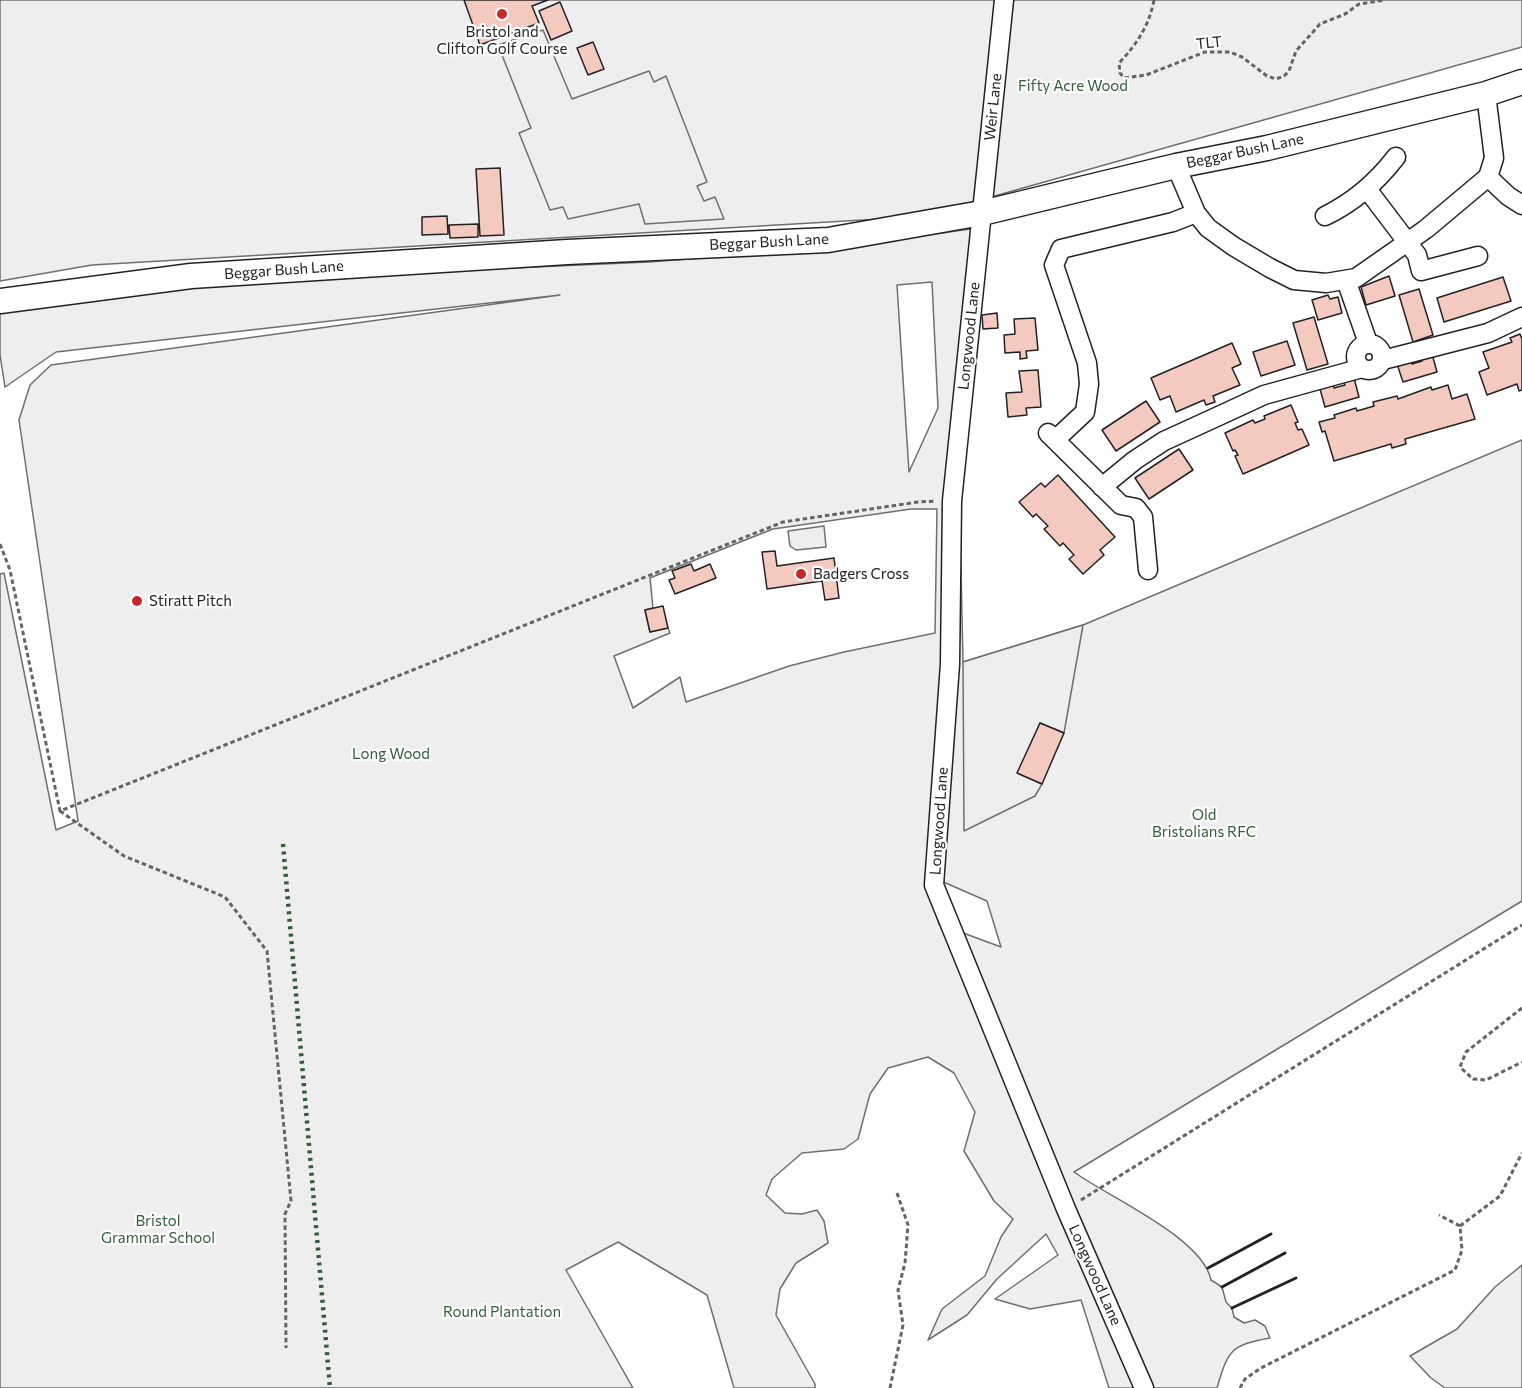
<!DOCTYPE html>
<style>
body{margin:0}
canvas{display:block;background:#fff}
</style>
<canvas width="1522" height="1388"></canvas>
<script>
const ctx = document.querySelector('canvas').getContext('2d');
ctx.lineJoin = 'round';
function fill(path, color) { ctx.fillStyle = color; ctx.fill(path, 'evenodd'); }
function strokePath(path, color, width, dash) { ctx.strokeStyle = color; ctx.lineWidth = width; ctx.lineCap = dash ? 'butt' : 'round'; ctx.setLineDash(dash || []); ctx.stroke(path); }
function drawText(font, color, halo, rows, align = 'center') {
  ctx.font = font + ' Commissioner,sans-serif'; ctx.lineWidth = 4.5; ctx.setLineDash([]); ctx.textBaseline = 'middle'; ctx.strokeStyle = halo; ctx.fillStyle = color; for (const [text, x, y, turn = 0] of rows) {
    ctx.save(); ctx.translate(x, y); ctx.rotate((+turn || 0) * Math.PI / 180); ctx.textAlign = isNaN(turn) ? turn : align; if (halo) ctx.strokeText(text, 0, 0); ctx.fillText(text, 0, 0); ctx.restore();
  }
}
const green = new Path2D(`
 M0,0H1522V47L977,201L914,217L92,265L0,281Z
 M985,227L959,477L963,662L1083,625L1522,440V901L1074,1172C1108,1197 1202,1237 1211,1280L1222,1287L1226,1302L1232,1308L1234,1317L1244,1323L1255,1320L1265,1326L1270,1338C1230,1345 1228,1351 1217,1388H1109L1081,1300L1030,1309L995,1299L1058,1255L1046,1234L997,1279L967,1315L928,1340L942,1309L985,1276L1001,1237L1013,1219L994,1201L964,1151L975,1112L954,1073L928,1057L888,1068L870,1094L858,1139L844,1149L802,1153L772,1179L766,1195L785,1213L802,1214L817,1210L824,1221L828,1243L796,1263L780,1289L776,1315L815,1384V1388H734L707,1295L618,1242L566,1270L633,1388H0V574L4,573L56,830L78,821L19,420L30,385L51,365L560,295L56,352L5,387L0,355V310L88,292L330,276L649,262L840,247ZM932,282L938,408L909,472L897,285ZM911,509H937L935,633L844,652L789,666L686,702L680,677L633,708L614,656L670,633L668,628L650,632L645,610L653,608L650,578L773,529ZM925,874L987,901L1001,947L939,924Z
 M824,526L826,547L796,550L790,546L788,531Z
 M1522,1265V1388H1445L1431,1378L1410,1356L1457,1329L1495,1287Z`);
const parking = new Path2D(`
 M543,30L572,99L649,71L654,82L666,76L707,182L697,186L704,201L715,197L724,219L645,224L639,204L568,219L563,207L550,210L519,133L531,128L498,45Z
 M1083,625L1064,733L1040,723L1018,773L1042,784L1035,796L964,831L963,662Z`);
const building = new Path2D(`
 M464,0H548L532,6L539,23L480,45Z
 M560,2L572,31L551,40L539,11Z
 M593,42L604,69L588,75L577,48Z
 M500,168L504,235L480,236L476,169Z
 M447,216L448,234L422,235V217Z
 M478,224V237L450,238L449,225Z
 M1389,276L1395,296L1366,305L1361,287Z
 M1503,277L1511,301L1444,322L1437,298Z
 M1419,289L1433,335L1413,342L1399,295Z
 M1328,295L1330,299L1338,297L1342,313L1318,320L1312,300Z
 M997,313L998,328L983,329L982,315Z
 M1314,317L1328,364L1307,370L1293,323Z
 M1035,318L1038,350L1026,351L1027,358L1020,359V352L1005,353L1004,335L1015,334L1014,319Z
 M1520,334L1522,339V390L1519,391L1517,384L1487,395L1479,372L1489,368L1483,352L1512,342L1510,338Z
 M1287,341L1295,365L1261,376L1253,352Z
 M1232,343L1241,364L1232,368L1240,385L1213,396L1215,402L1206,405L1204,400L1176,412L1170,396L1160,400L1151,378Z
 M1432,354L1437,372L1403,382L1397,364L1411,361L1412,364L1422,361L1421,357Z
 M1038,370L1041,407L1026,408L1027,415L1008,417L1006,393L1022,392L1019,371Z
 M1354,378L1359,397L1325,407L1320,389L1333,385L1334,388L1345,385L1343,381Z
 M1448,385L1452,399L1467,394L1475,419L1405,439L1406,444L1392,448L1391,444L1334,461L1325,431L1322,432L1319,422L1335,418L1334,415L1356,408L1357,411L1374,406L1373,402L1397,396L1398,399L1431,387L1432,390Z
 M1146,401L1160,422L1116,451L1102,430Z
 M1291,405L1298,422L1295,423L1298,430L1302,429L1309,445L1243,474L1235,456L1238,455L1235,450L1233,451L1225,433L1253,420L1255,423L1265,419L1264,416Z
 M1179,449L1193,470L1149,499L1135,478Z
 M1058,475L1115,537L1100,550L1104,555L1083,574L1069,559L1074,555L1063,543L1060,546L1044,529L1048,526L1036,514L1033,517L1019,502L1041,483L1045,487Z
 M775,551L777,566L834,558L839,598L825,600L822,581L767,589L762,552Z
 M691,564L694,571L710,564L716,578L675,594L669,580L675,578L672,571Z
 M663,606L668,628L650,632L645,610Z
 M1040,723L1064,733L1042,784L1017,773Z`);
const path = new Path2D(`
 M1154,0C1149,26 1137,44 1119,63L1120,73L1124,78L1146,75L1205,52H1230L1242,57L1267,76L1276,79L1284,76L1289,71L1296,51L1320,24L1345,14L1359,4L1385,0
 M0,544L10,570L60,811L783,522L918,502L936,501
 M60,811L124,856L225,897L267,951L291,1201L285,1214L286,1348
 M1522,1008L1466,1052L1460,1067L1473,1079L1486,1080L1522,1062
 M1081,1200L1522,925
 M1460,1226L1500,1196L1522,1153
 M890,1388L903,1325L898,1290L905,1263L908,1225L897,1193
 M1240,1388L1245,1379L1261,1368L1455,1270L1462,1250L1460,1226L1439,1215`);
const minor = new Path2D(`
 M1004,0L952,501L950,664L934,885L1066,1209L1144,1388
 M1176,166L1196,213L1208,228L1233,246L1270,268L1294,280L1326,283L1356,278L1426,229L1488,177L1494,158L1486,94
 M1488,177L1508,196L1522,205
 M1367,189L1417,255L1421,271L1478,256
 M1325,216C1354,202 1376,183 1396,157
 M1346,280L1368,343
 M1356 357a13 13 0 1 1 26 0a13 13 0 1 1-26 0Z
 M1383,360L1488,333L1522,317
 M1048,433L1121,505L1136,508L1143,517L1148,570
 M1055,440L1085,412L1089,384L1087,363L1054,265L1061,249L1173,222L1196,213
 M1102,487L1135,460L1164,441L1223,414L1264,395L1362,368`);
const major = new Path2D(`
 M0,301L191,276L567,252L828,240L982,213L1176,166L1267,148L1486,94L1522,82`);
const hedge = new Path2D(`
 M283,844L330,1388`);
const wall = new Path2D(`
 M1208,1268L1271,1234
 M1222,1287L1285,1253
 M1232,1308L1296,1278`);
const markers = [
 [502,14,6,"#c62828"],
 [801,574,6,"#c62828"],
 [137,601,6,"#c62828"]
];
const poiNames = [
 ["Bristol and",502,32,"center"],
 ["Clifton Golf Course",502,49,"center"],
 ["Badgers Cross",813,574],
 ["Stiratt Pitch",149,601]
];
const streetNames = [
 ["TLT",1209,43,-6],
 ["Weir Lane",993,107,-84],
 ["Beggar Bush Lane",1245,151,-12],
 ["Beggar Bush Lane",769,242,-3],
 ["Beggar Bush Lane",284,270,-4],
 ["Longwood Lane",969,336,-84],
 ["Longwood Lane",939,821,-86],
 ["Longwood Lane",1095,1275,66]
];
const parkNames = [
 ["Fifty Acre Wood",1073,86],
 ["Long Wood",391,754],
 ["Old",1204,815],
 ["Bristolians RFC",1204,832],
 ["Bristol",158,1221],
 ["Grammar School",158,1238],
 ["Round Plantation",502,1312]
];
fill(green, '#eee');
strokePath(green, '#6f6f6f', 1.5);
fill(parking, '#ededed');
strokePath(parking, '#6f6f6f', 1.5);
fill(building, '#f3c9c0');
strokePath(building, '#222', 1.5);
strokePath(minor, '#222', 21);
strokePath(major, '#222', 27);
strokePath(path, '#646464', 3, [4.5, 3]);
strokePath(minor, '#fff', 18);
strokePath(major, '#fff', 24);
strokePath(hedge, '#2f5e38', 4.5, [3, 4.5]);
strokePath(wall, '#222', 3);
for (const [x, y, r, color] of markers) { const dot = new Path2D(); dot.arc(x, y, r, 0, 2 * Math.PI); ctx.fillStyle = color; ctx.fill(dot); strokePath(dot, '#fff', 2); }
drawText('15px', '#222', '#fff', poiNames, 'left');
drawText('15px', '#222', '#fff', streetNames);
drawText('15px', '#2f5e38', '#fff', parkNames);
</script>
